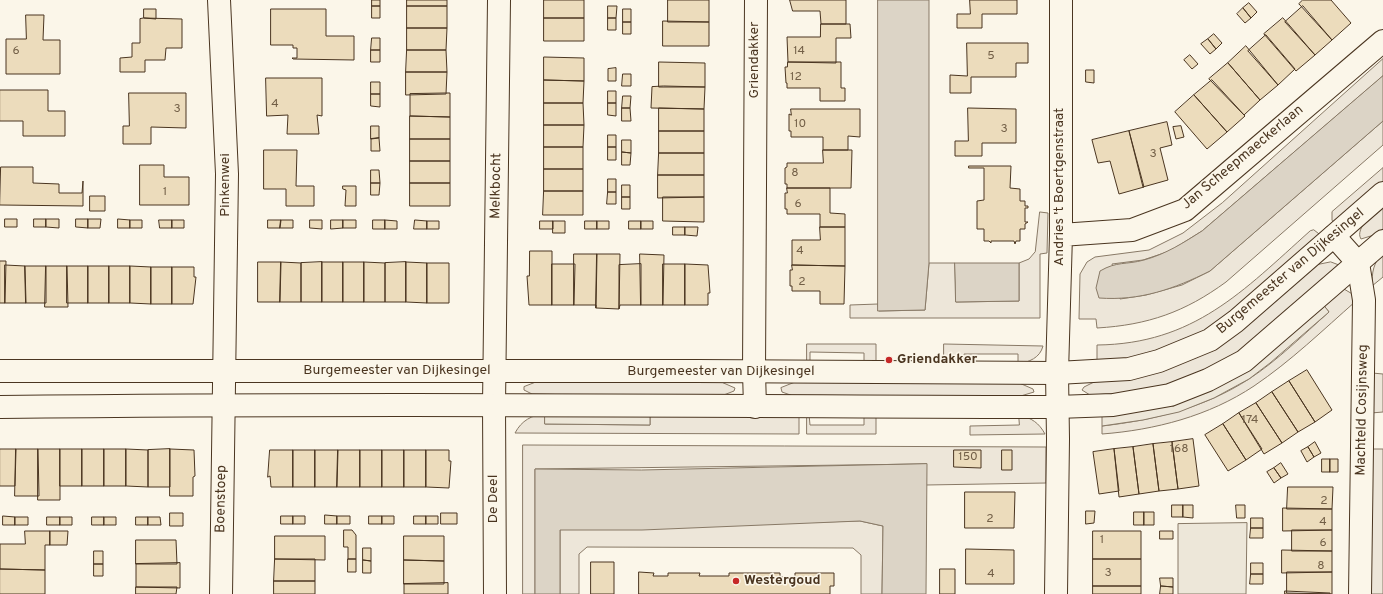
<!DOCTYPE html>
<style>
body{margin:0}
canvas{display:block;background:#fbf6e9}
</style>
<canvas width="1383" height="594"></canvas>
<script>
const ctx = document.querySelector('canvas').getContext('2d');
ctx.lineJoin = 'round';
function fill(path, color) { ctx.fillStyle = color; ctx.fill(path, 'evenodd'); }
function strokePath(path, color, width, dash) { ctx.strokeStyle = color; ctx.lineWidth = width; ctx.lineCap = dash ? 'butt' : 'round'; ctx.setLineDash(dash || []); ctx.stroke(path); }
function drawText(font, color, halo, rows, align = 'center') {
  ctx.font = font + ' Overpass,sans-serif'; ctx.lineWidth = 3; ctx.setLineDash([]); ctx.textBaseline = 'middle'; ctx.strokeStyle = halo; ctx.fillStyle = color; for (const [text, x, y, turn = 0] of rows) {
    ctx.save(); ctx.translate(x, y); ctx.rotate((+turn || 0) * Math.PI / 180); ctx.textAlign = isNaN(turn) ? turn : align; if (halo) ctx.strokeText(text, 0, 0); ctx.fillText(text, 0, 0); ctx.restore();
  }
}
const green = new Path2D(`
 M1383,59V76L1202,231L1170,251L1143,260L1112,264L1120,299L1146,295L1182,285L1210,271L1383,121V145L1226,282C1185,312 1148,325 1097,328L1096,319H1079L1080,274L1087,262L1095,257L1149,250L1183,233L1222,203Z
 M1383,168V184L1335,226L1332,220V212Z
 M1383,205V229L1374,235L1361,239C1354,228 1376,211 1383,205Z
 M1040,212L1048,213L1047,253L1040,254V318H850V305L878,304L879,311L925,310L929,263H955L956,302L1019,301V263L1029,259L1035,252Z
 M1314,230L1323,237L1228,319L1170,350L1097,365V345C1194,344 1243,291 1310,231Z
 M1383,253V277L1372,286C1372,272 1373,263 1383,253Z
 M1331,262L1339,265L1245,348L1216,367L1146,392L1090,395L1082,390L1084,387L1096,381L1159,371L1316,265Z
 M1344,289L1354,295L1356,301C1323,330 1291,361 1254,386C1209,416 1155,430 1102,434V426C1154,420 1204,408 1249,379C1278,360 1303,335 1329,312L1322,303Z
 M807,344H876V364H864V353L810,352V364H807Z
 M944,344L1043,346C1040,358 1029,362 1018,364V354H964L963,364H944Z
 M1372,373L1383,374V412L1371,413Z
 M544,379L719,381L735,388L734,391L716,398L532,394L524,390V387Z
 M798,381L1017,382L1033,389L1034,392L1014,398L796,397L782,392L781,388Z
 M545,413V424L650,425V414L799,415V434L515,433C522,420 531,416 545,413Z
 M807,414H809L810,425H864V414H876V434H807Z
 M1019,415C1032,418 1039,423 1045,434L970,435V426L1019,425Z
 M523,445L1046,447V483L926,485V464L535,469V594H523Z
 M1371,449H1383V594H1370Z
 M860,521L883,526L882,594H861V555L853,548L587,547L579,554V594H560V530Z`);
const parking = new Path2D(`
 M1322,303L1329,312L1270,363L1249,379L1214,398L1179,412L1143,420L1102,426V414L1144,409Z
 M545,413L650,414V425L545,424Z
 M1247,523L1246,594H1178V524Z`);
const water = new Path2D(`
 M878,0H929V263L925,310L878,311Z
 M1383,76V121L1210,271C1174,289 1140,301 1099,298L1096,288L1100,271C1117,261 1126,265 1144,260C1166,254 1183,243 1202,231Z
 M955,263H1019V301L956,302Z
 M927,464L926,594H882L883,526L860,521L642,530H560V594H535V469L641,470Z`);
const building = new Path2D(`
 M372,0H380V6H372Z
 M407,0H447V6H407Z
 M544,0H584V18H544Z
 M668,0H709V22H668Z
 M790,0H846V24H821L820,11H793Z
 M970,0H1017V14H982V28H957V14H970Z
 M1303,0H1331L1351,23L1332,40L1299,4Z
 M1249,3L1257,12L1251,18L1243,8Z
 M372,6H380V18H372Z
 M407,6H447V28H407Z
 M608,6H617L616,18H608Z
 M1303,6L1332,40L1315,55L1285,22Z
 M1243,8L1251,18L1245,23L1237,14Z
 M144,9H156V19L144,18Z
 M271,9H326V36H354V60L293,59L292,58H297V48H293V45H271Z
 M623,9H631V22H623Z
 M26,15H44L43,40H60V74H6V39H26Z
 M144,18L182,19V48H166L165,60H145V72H120V58L132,57V43H140V19Z
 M544,18H584V41H544Z
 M608,18H616V30H608Z
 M1283,18L1315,55L1296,71L1264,34Z
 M663,21L709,22V46H663Z
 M623,22H631V34H623Z
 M821,24H850L851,38H836V63L788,62L787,37H820Z
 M407,28H447L446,50H407Z
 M1214,34L1222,43L1216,49L1208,39Z
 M1266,35L1295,69L1278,85L1248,51Z
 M372,38H380V50H371Z
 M1208,39L1216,49L1210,54L1201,44Z
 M967,43H1028V63H1016V77H971V93H950V75L967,76Z
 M1246,46L1278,85L1260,100L1228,63Z
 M371,50H380V62H371Z
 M407,50H446L447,72H406Z
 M1190,55L1198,64L1192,69L1184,60Z
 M544,57L584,58V81L544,80Z
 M659,62L705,63V87H659Z
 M788,62H841V88H845V101H820V88H787V83H786L785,67H787Z
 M1228,63L1260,100L1244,115L1209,79Z
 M616,68V81H608V69Z
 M1086,70H1094V83L1086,82Z
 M406,72H447L446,94L406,95Z
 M623,74H631V86H622Z
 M266,78H322V116L317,115L319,134H287L288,115L267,116Z
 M544,80L584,81L583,103H544Z
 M1212,80L1245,116L1227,132L1194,95Z
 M371,82H380V94H371Z
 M664,86L705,87L704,109L651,108L652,87Z
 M0,90H48V111H65V136H23V121H0Z
 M608,91H616V103H608Z
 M129,93H186V128L151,127V144H123V126H129Z
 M446,93H450V117L410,116V94Z
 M371,94H380V107L371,106Z
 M1194,95L1227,132L1207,149L1175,112Z
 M623,96H631L630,108H622Z
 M544,103H583L584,125H544Z
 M608,103H616V116L608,115Z
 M622,108H630L631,121H622Z
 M659,108L704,109V131H659Z
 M968,108L1016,109V143H982V156H955V141H968Z
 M791,109H860V137L848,136V150H823V137H791V131H789V114L791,115Z
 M410,116L450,117V139H410Z
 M1167,122L1172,145L1160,148L1168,180L1143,187L1129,131Z
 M544,125H584L583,147H544Z
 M371,126H379V138L371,139Z
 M1181,126L1184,137L1176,139L1173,127Z
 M659,131H704V153H659Z
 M1129,131L1144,187L1119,194L1110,161L1098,163L1092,140Z
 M608,135H616V147H608Z
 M379,138L380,151H371V139Z
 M410,139H450V161H410Z
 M622,140H631V153L622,152Z
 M544,147H583V169H544Z
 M608,147H616V160H608Z
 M264,150H297L296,186H314V206H286V189H264Z
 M823,150H852L851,188H787V184H785V168L787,167V163H823Z
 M622,152L631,153L630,165H622Z
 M659,153H704V175H658Z
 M410,161H450V183H410Z
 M140,165H164V177H189V205H140Z
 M969,166H1011L1010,188L1020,189V201H1025V206H1028V208H1025V222H1028L1025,224V229H1020V241H1016L1015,244L1014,241H991V243L989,241H984V229H977V201L984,200V168H969Z
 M1,167H33V183L59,184V193H82L83,181V206L0,205Z
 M544,169H583V191H544Z
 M371,170H379L380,183H371Z
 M658,175H704V197L658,198Z
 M608,179H616V192H608Z
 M371,183H380L379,195H371Z
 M410,183H450V206H410Z
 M622,185H630V197H622Z
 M343,186H356V206H345L346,190L343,189Z
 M787,188H830V213L845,214V227H820V214H787V209H785V193H787Z
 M544,191H583V215H543Z
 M608,192H616V204H607Z
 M90,196H105V211H90Z
 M622,197H630V209H622Z
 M663,197H704V222L663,221Z
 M5,219H17V227H5Z
 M34,219H46V227H34Z
 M46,219H59V228L46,227Z
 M76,219H88V228L76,227Z
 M88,219H101L100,228H88Z
 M118,219L130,220V228H118Z
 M130,220H142V228H130Z
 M159,220H172V228H160Z
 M172,220H184V228H172Z
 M268,220H281L280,228H268Z
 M281,220H293V228H280Z
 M310,220H322V229L310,228Z
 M331,220H343V228L331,229Z
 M343,220H356V228H343Z
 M373,220H385V229H373Z
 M385,220L397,221V229H385Z
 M415,220L427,221V229H414Z
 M427,221H439V229H427Z
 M540,221H553V229H540Z
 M553,221H565V233H553Z
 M585,221H597V229H585Z
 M597,221H609V229H597Z
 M629,221H641V229H629Z
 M641,221H653V229H641Z
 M673,227H685V235H673Z
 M685,227H698L697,236L685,235Z
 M820,227H845V266L792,265V240H820Z
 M530,251H552V305H529L527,276H529Z
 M574,254H597L596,308V305H574Z
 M597,254H620L619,309L596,308Z
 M640,254L664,255L663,305H641Z
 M0,261H6L5,303H0Z
 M258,262H281L280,302H258Z
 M281,262L301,263V302H280Z
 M322,262H343V302H322Z
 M322,262V302H301V263Z
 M343,262H364V302H343Z
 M364,262L385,263V302H364Z
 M406,262L427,263V303L406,302Z
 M406,262V302H385V263Z
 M427,263H449V303H427Z
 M552,264H575L574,305H552Z
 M641,264V305H620L619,309V265Z
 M663,264H685V305H663Z
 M685,264L708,265L710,293H708V305H685Z
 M5,265L25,266L26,303H5Z
 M792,265L845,266L844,304H820V291H792V286H790V270H792Z
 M25,266H46V303H26Z
 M46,266H67L68,307H45Z
 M67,266H88V303H67Z
 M88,266H109V303H88Z
 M109,266H130V303H109Z
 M130,266L151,267V304L130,303Z
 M151,267H172V304H151Z
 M172,267H194V277H196L193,304H172Z
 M1307,370L1332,410L1315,422L1289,381Z
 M1289,381L1315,422L1298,432L1272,392Z
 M1272,392L1298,432L1282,443L1256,403Z
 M1256,403L1282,443L1264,454L1239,413Z
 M1239,413L1262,449L1246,460L1223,424Z
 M1223,424L1246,460L1228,471L1205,435Z
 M1193,439L1199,486L1178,489L1172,442Z
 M1172,442L1178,489L1159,491L1153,444Z
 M1315,442L1321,453L1314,457L1308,447Z
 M1153,444L1159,491L1139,494L1133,447Z
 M1133,447L1139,494L1119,497L1114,449Z
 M1308,447L1314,457L1307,462L1301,451Z
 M0,449H16L15,486H0Z
 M16,449H38L39,496H15Z
 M38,449H60V500H38Z
 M60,449H82V486H60Z
 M82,449H104V486H82Z
 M104,449H126V486H104Z
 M126,449L148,450V487L126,486Z
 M170,449V487H148V450Z
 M170,449L194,450L195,476L193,477V496H170Z
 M1114,449L1119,491L1099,494L1093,452Z
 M270,450H293V487H271L270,476L268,477Z
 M293,450H315V487H293Z
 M315,450H338L337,487H315Z
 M338,450H360V487H337Z
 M360,450H382V487H360Z
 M382,450H404V487H382Z
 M404,450H426V487H404Z
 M426,450H449V461H451L449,488L426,487Z
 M954,450H981V468L954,467Z
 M1002,450H1012V470H1002Z
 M1322,459H1330V472H1322Z
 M1330,459H1338V472H1330Z
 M1281,463L1288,474L1281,478L1274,468Z
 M1274,468L1281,478L1274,483L1267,472Z
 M1288,487H1333L1332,509H1287Z
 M965,492H1015L1014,528H965Z
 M1172,505H1183V517H1172Z
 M1183,505H1193V518L1183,517Z
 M1236,505H1245V518H1237Z
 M1283,508L1332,509V530L1283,531Z
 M1086,511H1095L1094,523L1086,524Z
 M1134,512H1144V525H1134Z
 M1144,512H1154V525H1144Z
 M170,513H183V526H170Z
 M441,513H457V524H441Z
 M325,515L337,516V524H325Z
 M3,516L15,517V525H3Z
 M281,516H293V524H281Z
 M293,516H305V524H293Z
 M337,516H350V524H337Z
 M369,516H382V524H369Z
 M382,516H394V524H382Z
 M414,516H426V524H414Z
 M426,516H438V524H426Z
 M15,517H28V525H15Z
 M47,517H60V525H47Z
 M60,517H72V525H60Z
 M92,517H104V525H92Z
 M104,517H116V525H104Z
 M136,517H148V525H136Z
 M148,517H160L161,525H148Z
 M1251,518H1263V528H1251Z
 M1251,528H1263V538H1250Z
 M344,530H352L356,535V559H348V547H344Z
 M1292,530H1332V551H1292Z
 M25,531H50V545H45V570L0,569V544H25Z
 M50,531H68L67,545H50Z
 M1093,531H1141V559H1093Z
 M1160,531H1173V539H1160Z
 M275,536H325V560L275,559Z
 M404,536H444V561L404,560Z
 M136,540H176L177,564H136Z
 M363,548H371V561L363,560Z
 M966,549L1014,550V584H966Z
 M1282,550L1332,551V572L1282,573Z
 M94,551H103V564H94Z
 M275,559H315V581H274Z
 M348,559H356V572H348Z
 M1093,559H1141V586H1093Z
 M363,560L371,561V573H363Z
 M404,560L444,561V584H404Z
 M591,562H614V594H591Z
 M180,563V588L136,587V564Z
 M1251,563H1263V574H1251Z
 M94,564H103V576H94Z
 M0,569L45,570V594H0Z
 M940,569H955V594H940Z
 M639,572L654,573L653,576H668V573H700L699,576H729V573H780V577H795V573H834V586H830V594H639Z
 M1287,572H1332V594L1287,593Z
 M1251,574H1263V584H1250Z
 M1160,578H1173V587L1161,586Z
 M274,581H315V594H274Z
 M448,583V594H404V584Z
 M1093,586H1141V594H1093Z
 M1161,586L1173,587V594H1160Z
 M136,587H177L176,594H136Z
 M1285,591L1330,593V594H1285Z`);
const minor = new Path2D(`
 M219,0L227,174L221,594
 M1061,235L1132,230L1185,210L1383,41
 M1334,236L1358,263L1364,300L1360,594
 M755,407L754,372L756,0
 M495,594L494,405L499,0
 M1056,594L1058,439L1057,373L1061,235V0`);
const tertiary = new Path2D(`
 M0,371H696L1057,373L1129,369L1159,361L1210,340L1236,321L1383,193
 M0,407C353,403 705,406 1057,407L1113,405L1170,395L1208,380L1244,361L1383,241`);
const markers = [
 [889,360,4,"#c62828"],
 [736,581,4,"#c62828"]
];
const numberNames = [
 ["6",16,52],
 ["14",799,52],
 ["5",991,57],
 ["12",796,78],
 ["4",275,105],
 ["3",177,110],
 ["10",800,125],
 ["3",1004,130],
 ["3",1153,155],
 ["8",795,174],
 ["1",165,193],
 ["6",798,205],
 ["4",800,252],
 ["2",802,283],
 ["174",1250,421],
 ["168",1179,450],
 ["150",968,458],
 ["2",1324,502],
 ["2",990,520],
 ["4",1323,523],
 ["1",1102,541],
 ["6",1323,544],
 ["8",1321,567],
 ["3",1108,574],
 ["4",991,575]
];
const streetNames = [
 ["Griendakker",755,60,-90],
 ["Jan Scheepmaeckerlaan",1243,158,-40],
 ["Pinkenwei",226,185,-90],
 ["Melkbocht",497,186,-89],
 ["Andries 't Boertgenstraat",1060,187,-90],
 ["Burgemeester van Dijkesingel",1291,272,-40],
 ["Burgemeester van Dijkesingel",397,371],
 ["Burgemeester van Dijkesingel",721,372],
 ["Machteld Cosijnsweg",1363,410,-89],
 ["Boenstoep",222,499,-89],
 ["De Deel",494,499,-90]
];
const poiNames = [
 ["Griendakker",897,360],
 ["Westergoud",744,581]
];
fill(green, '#ede6d9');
strokePath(green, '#887966', 1);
fill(parking, '#ede7d9');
strokePath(parking, '#887966', 1);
fill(water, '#dcd4c6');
strokePath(water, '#887966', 1);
fill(building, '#ecdcbc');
strokePath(building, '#4a3520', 1);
strokePath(minor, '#4a3520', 24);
strokePath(tertiary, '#4a3520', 24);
strokePath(minor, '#fbf6e9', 22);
strokePath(tertiary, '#fbf6e9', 22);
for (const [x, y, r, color] of markers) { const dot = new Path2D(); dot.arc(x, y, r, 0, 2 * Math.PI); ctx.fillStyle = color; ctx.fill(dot); strokePath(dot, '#fbf6e9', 1.5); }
drawText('12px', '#725f47', null, numberNames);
drawText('14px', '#4a3520', '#fbf6e9', streetNames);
drawText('bold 14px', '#4a3520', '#fbf6e9', poiNames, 'left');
</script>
